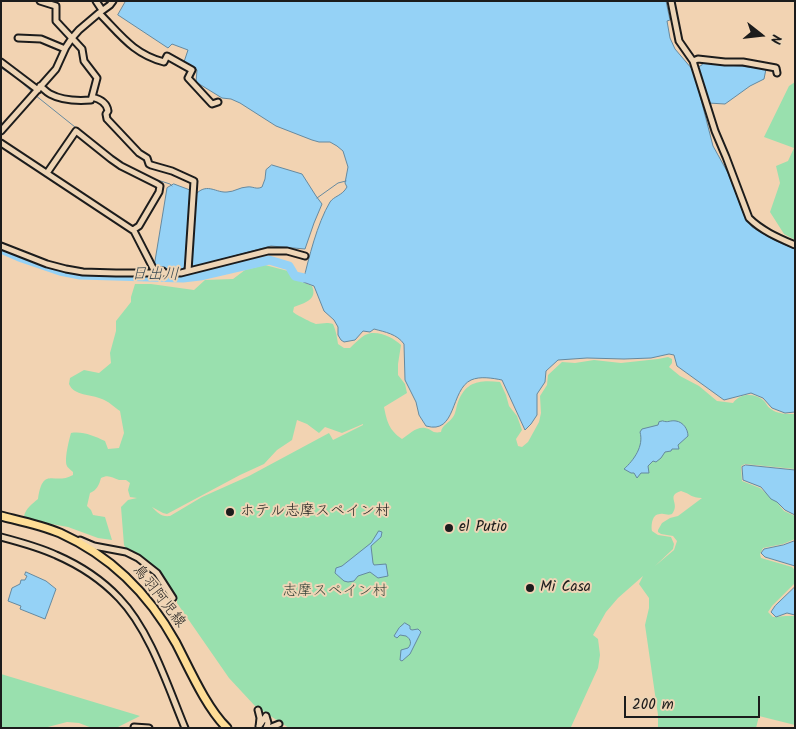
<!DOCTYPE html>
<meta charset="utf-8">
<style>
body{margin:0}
#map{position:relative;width:796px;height:729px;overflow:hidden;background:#f2d3b2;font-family:Kalam,sans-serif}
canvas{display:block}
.frame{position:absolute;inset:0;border:2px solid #1c1c1c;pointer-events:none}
.north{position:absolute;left:736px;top:10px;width:50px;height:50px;-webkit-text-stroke:4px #eed5b6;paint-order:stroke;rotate:106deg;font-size:14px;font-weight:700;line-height:20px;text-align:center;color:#1c1c1c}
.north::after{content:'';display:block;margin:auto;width:18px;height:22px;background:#1c1c1c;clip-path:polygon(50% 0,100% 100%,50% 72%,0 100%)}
.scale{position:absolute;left:624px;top:696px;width:136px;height:22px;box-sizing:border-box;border:2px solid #1c1c1c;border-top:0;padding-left:6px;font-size:15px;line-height:18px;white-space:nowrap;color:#1c1c1c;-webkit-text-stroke:4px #eed5b6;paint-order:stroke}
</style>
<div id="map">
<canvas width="796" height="729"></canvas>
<div class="frame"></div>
<div class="north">N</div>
<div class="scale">200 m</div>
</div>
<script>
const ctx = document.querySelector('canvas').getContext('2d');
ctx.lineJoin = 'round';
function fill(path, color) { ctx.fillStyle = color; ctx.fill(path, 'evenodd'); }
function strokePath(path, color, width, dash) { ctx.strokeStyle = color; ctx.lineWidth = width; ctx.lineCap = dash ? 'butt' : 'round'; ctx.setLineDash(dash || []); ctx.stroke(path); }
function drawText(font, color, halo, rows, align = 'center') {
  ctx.font = font + ' Kalam,"Klee One",sans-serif'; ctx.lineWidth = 4; ctx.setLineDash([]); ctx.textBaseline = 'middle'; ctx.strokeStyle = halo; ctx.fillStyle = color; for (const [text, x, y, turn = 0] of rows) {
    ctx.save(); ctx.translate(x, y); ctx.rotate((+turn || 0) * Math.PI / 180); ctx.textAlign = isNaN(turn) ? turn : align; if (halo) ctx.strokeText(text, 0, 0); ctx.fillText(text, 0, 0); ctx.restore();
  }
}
const green = new Path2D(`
 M795,82V240L784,234L770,212L780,183L776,166L788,161L794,148L764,137L789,86Z
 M265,265L288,271L295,279L312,286C318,300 304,303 294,307L293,312C296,315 313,323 316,324C322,324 326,322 333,324C336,331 337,337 338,344L344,348H350C354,344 360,338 365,335C376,329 393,337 401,345L398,364V375L405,384L407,393L384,407C387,422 389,430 402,439C408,435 417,426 425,428C432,429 432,434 441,432C442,425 449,423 453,417C456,413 456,407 458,402C466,381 480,380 500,382L506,395L509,406L517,416L522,430L516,439L518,446L522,447L528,442L539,422L541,413L540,396L547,385L548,375L562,362L575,363L594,360L621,363L658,359L668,357L672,359V363L669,367L680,376L699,386L717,401L733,403C740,393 754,393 763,400C766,402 767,407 771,409C777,414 787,414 795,414V469L745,464L741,466L742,481L760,488L770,497L776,501L784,511L795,516V539L783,544L763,548L760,554L761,558L792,567L795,570V583L772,606L768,612L773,617L786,616H795V725L759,716L756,728H658V715L645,625L649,608V598L639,584L643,576L618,598L606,612L593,635L598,639L600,655L598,668L571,727L567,728H289L255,706L229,678L177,603V599L172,595L158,571L127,551L124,545L121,507L128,500L137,498L130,497L128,490L130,483L126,480C125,480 120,480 119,480C112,478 109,474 101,478C99,485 97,490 90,493L87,506L91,510L93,515L105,517L112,540L98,538L68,527L29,520L24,516C26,508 32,504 38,499C43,465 54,486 73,475V472C72,471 67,467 67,466C64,460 69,440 71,433C83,431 94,436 105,441L108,449L119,448L124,433L120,411C114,407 108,401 102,399C91,394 74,396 69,384L70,378L84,370L99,373L111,363L110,353L116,331V321L131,302V297L135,284H151L194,290L205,280L233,279L245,270ZM297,420L307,424L319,433L325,427L342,433L363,424V425L333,440L329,433L249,476L202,497L170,516C161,517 158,513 152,507L163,513L167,514L240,475L264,464L277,450L292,440ZM681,491C691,494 691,498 702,498L678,516L670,518L662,523L658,530V532L661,534L673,536L677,541L674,550L655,566L673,549L674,544L671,537L658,535L652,531C651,525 652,514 660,514C665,513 667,516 672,514C681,503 665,496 681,491Z
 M1,674L140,716L116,728H92L79,723L67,722L44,728H1Z`);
const water = new Path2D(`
 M126,1H666L670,20L667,21L670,38L675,49L692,69L696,80L713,146L728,173L744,215L752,227L774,240L795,249V412L785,413L772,408L763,398L751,393L724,400L677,366L674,355L669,354L651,358L624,359L587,358L558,360L546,371L545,382L537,394V415L531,424L525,430L502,380C492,378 480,376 471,380C450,390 457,435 426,426L419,415L416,402L405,380L404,344C397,334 385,332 374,329L370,332L363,331L355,340L344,342L341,340L338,335V327L334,320L324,311L314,286L303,282C309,257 317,224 330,202C334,196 342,196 347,187L345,183L348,167L343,151L337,146L330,142H319L312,140L276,126L240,103L231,99L222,98L196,82L197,70L184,62L188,50L172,44L168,48L118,15Z
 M701,63L740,66L766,69L764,79L750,86L725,104L708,103L698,67L702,65Z
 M272,165L302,174L316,196L322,204L314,223L305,249L271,246L193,267H190L195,193H197C208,183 216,193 227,192C234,192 240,187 247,187C253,186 256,190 262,187L265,179L266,170Z
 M174,184L190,190V192L185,266L182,269H159L154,267L167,188Z
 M663,421C668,423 670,420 676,421C683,422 688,429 688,436L678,445L679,449H672L671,451L665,452L661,458L656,462L653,461L648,466L649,473H641L637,478L634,473H631L624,469C634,460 644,446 640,432L642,429L658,425L659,422Z
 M746,465L795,470V515L785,510L777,502L771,499L761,487L743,480L742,467Z
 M379,531L382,532L381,537L371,546L373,563L374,565L386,564L388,576L378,578L370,572L358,576L354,581L348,582L344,581L335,573L336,568L342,566L371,543Z
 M795,541V566L765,557L761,553L764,549L783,545Z
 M26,572L46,581L56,589L45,619L20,609L21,606L8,601L12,588L20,584L21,580H25L27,576L25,575Z
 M795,587V615L787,613L776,617L771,612L775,606Z
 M405,623L410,626V629L412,630L418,629L421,632L410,654L402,661L400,660L401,650L408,648C412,644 411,639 406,636L400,635L397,638L394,636L399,628Z`);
const stream = new Path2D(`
 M1,68L17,78L32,92
 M35,95L110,155L133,169
 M148,177L170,184L172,186
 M317,198L338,183L346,181`);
const river = new Path2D(`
 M1,249L19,257L60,271L80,275L183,278L200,276L269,260L289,266L295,276L304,278`);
const minor = new Path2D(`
 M40,1L56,6V21L82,49L84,61L97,78L92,97
 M96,1L102,10
 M671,1L679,41L693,61L715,131L726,157L749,218C762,231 779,238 795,245
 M99,13C120,34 133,54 164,62L167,56L192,70L188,78L212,104L218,102
 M18,38L41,39L65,49
 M693,61L698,59L725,62H743L776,68L777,73
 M1,62L38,90
 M40,86C43,88 46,92 50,94C61,100 78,101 91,100L92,97C100,99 107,103 108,111L106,114L107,119L139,153L147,158L149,164L151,165L172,171L194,181L188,271
 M1,131L56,69L66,47L72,38L79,30L99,13L110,5L113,1
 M1,143L134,231L153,268L157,271H163
 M47,173L76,131L111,159L121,166L157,184L160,186L159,192L139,226L133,230
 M1,246L47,264L66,269L83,272L116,273H181L268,251H287L305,256
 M1,537C20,542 39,547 56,555C79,565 102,580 119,598C150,630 168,687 185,728
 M80,540L94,546L126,552L138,558L157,573L173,598
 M258,710L260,718L259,727
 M259,726L266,716
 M134,727L149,728
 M266,728L268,723L266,716
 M269,728L279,724`);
const major = new Path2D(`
 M1,516C21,521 41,525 60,533C111,556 149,594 176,643C190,670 206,707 227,728`);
const markers = [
 [230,512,5,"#1c1c1c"],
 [449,528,5,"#1c1c1c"],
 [530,588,5,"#1c1c1c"]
];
const poiNames = [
 ["ホテル志摩スペイン村",240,512],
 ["el Putio",459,528],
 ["Mi Casa",540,588]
];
const parkNames = [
 ["志摩スペイン村",335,592]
];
const streetNames = [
 ["鳥羽阿児線",158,597,52]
];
const waterNames = [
 ["日出川",155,276,1]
];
fill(green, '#99e0ae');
fill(water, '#95d2f6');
strokePath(water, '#65899f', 1);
strokePath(stream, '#65899f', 1);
strokePath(river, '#95d2f6', 9);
strokePath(minor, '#1c1c1c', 9);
strokePath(major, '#1c1c1c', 11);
strokePath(minor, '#eed5b6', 5);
strokePath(major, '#fedd96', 7);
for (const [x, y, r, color] of markers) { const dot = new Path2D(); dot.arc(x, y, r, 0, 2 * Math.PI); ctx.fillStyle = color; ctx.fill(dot); strokePath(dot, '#eed5b6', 2); }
drawText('15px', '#1c1c1c', '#eed5b6', poiNames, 'left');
drawText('15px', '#354339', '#eed5b6', parkNames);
drawText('15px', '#1c1c1c', '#eed5b6', streetNames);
drawText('italic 16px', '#3a4a52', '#eed5b6', waterNames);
</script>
